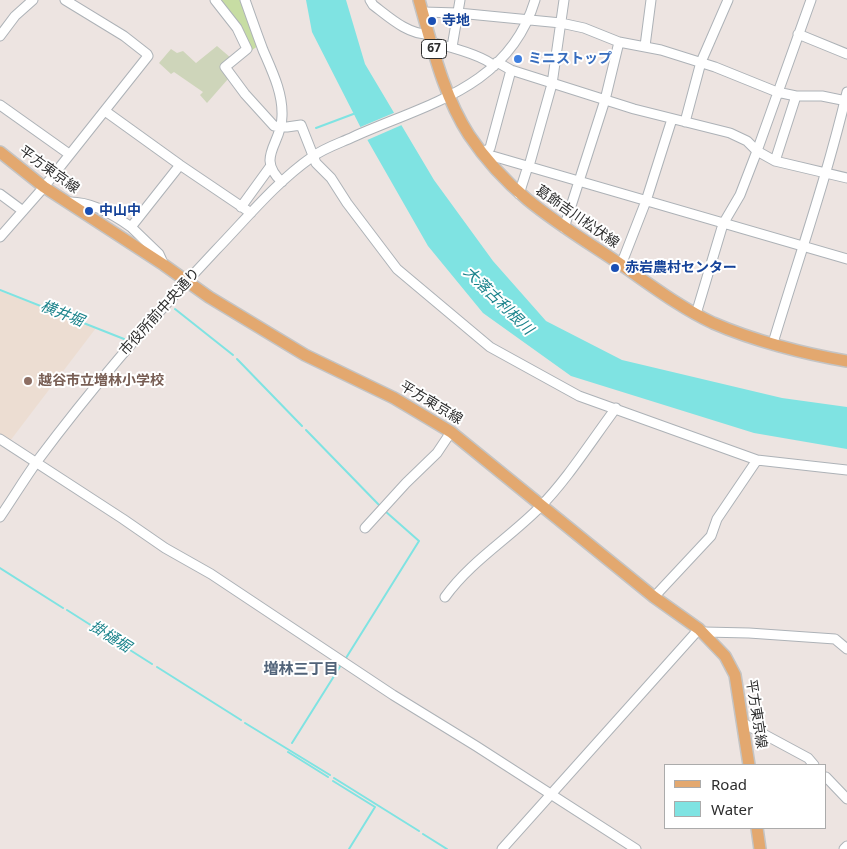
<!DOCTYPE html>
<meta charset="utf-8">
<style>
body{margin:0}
#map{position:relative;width:847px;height:849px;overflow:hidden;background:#ede4e1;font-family:"Noto Sans",sans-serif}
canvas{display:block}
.legend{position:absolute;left:664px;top:764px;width:162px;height:65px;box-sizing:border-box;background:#fff;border:1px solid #ababab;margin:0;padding:6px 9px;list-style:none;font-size:15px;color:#2d2d2d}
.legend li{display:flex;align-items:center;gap:10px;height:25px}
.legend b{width:25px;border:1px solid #ababab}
</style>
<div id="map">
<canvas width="847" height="849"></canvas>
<ul class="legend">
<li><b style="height:6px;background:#e3a86f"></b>Road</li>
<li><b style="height:14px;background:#7fe3e2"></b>Water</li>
</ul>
</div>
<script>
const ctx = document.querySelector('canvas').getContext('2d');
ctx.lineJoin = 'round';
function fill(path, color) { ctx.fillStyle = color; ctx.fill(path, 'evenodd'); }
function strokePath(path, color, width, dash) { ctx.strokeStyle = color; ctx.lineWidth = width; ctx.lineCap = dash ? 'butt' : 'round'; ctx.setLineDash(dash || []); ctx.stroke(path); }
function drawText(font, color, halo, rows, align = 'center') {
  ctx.font = font + ' "Noto Sans","Noto Sans JP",sans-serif'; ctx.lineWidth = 4; ctx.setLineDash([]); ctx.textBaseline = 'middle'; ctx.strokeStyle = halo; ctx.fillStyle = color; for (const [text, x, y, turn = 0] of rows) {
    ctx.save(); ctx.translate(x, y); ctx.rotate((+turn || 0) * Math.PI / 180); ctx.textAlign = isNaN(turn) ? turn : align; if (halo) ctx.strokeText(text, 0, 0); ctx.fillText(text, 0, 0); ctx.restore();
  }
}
const education = new Path2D(`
 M0,291L96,328L10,441L0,434Z`);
const green = new Path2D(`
 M219,0H241L258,46L252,50L240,28Z`);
const cemetery = new Path2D(`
 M217,46L231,58L228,79L207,103L200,95L203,92L174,72L171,74L159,63L171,49L177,53L183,51L196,63Z`);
const water = new Path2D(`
 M306,0H346L365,64L434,180L493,261L546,321L622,360L782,398L847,407V449L754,433L571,376L483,313L428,246L364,134L312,32Z`);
const pier = new Path2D(`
 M396,112L404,124L365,141L358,128Z`);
const stream = new Path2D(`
 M316,128L356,113
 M0,290L124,339
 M175,309L233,355
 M237,359L302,426
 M306,430L380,506
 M0,568L63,608
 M67,610L152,664
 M346,658L419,541L385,511
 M157,667L241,720
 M245,723L330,775
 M292,743L341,665
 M288,752L328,777
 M334,778L419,831
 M333,781L375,807L349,849
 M423,834L447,849`);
const minor = new Path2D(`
 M215,0L237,28L247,49L225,67L245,94L274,126L287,127L301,125L316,163L331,178L347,203L397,269L490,347L579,396L757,460L847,470
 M245,0C251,17 257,34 263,50C272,71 283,93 282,116C282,144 255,157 282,182
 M370,0L373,5C389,17 408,35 429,34
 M423,12L458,13L561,23L584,28L619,42L661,50L715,67L777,92L796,96H822L847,101
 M798,34L847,54
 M0,36L15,16L33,0
 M431,42C447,46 483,55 494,66
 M645,46L651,0
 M452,47L460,0
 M497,62L511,70L634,109L730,133L747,141L757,151L775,161L847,178
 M0,105L69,154
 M105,111L180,165L251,213
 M685,122L701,62L728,0
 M482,153L847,259
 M482,153L490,148L511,70
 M775,161L796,96
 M529,166L552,84L564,0
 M0,194L23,211
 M519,194L528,166
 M68,202C91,201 113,214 131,227
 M241,207L270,167
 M564,228L605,100L619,42
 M0,237L44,187L148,56L147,54L124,36L65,0
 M164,265L159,254L131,227L180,165
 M621,265L646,201L672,119
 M696,314L723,224L740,195L757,151L811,0
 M773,343C798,260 827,177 847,92
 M0,439L123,519L165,548L211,574L393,695L476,746L636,849
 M0,517C13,498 25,478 38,460C93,386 153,317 216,250C247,218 275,183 312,157C324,148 340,143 353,137C426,104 509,88 535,0
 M365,528L406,483L437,453L451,432
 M445,597C470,562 508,539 539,508C567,480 592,440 616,408
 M654,597L711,536L717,519L757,460
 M704,632L749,633L835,639L847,649
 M743,723L808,758L814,765
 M826,777L847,799
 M502,849L699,629
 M844,849L847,846`);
const major = new Path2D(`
 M419,0C432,45 443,95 469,135C511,198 562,225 623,266C652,286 681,308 713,323C752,340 804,354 847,361
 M0,152L44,187L164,265L209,297L305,355L394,398L451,432L654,597L699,629L725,656L735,675L749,765
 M757,828L760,849`);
const markers = [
 [432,21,5,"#1a4fb4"],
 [518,59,5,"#3f7fe0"],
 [89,211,5,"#1a4fb4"],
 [615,268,5,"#1a4fb4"],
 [28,381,5,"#8d6e63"]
];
const shields = [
 [434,49,25]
];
const shieldNames = [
 ["67",434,49]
];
const transitNames = [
 ["寺地",442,21],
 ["中山中",99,211],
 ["赤岩農村センター",625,268]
];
const shopNames = [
 ["ミニストップ",528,59]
];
const streetNames = [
 ["平方東京線",49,170,36],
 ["葛飾吉川松伏線",577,217,35],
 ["市役所前中央通り",160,312,-48],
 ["平方東京線",431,403,31],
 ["平方東京線",756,714,81]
];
const educationNames = [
 ["越谷市立増林小学校",38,381]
];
const waterNames = [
 ["大落古利根川",498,301,44],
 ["横井堀",62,314,22],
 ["掛樋堀",110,637,32]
];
const neighbourhoodNames = [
 ["増林三丁目",301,670]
];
fill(education, '#ecddd2');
fill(green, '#c7dda3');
fill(cemetery, '#ced5ba');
fill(water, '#7fe3e2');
fill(pier, '#ede4e1');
strokePath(stream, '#7fe3e2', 2);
strokePath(minor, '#adb2b7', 11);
strokePath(major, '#c4c4c4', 14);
strokePath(minor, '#fff', 9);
strokePath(major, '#e3a86f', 11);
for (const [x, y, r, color] of markers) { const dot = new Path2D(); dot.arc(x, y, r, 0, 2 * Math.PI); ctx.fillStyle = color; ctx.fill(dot); strokePath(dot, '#fff', 2); }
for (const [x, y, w] of shields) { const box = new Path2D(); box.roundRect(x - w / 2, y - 9.5, w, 19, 4); ctx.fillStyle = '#fff'; ctx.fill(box); strokePath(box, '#2d2d2d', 1); }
drawText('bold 12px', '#2d2d2d', null, shieldNames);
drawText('bold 14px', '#164399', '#fff', transitNames, 'left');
drawText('bold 14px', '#366cbe', '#fff', shopNames, 'left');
drawText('14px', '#2d2d2d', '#fff', streetNames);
drawText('bold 14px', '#785e54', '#fff', educationNames, 'left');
drawText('italic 15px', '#1b838b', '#fff', waterNames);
drawText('bold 15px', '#516379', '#fff', neighbourhoodNames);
</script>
